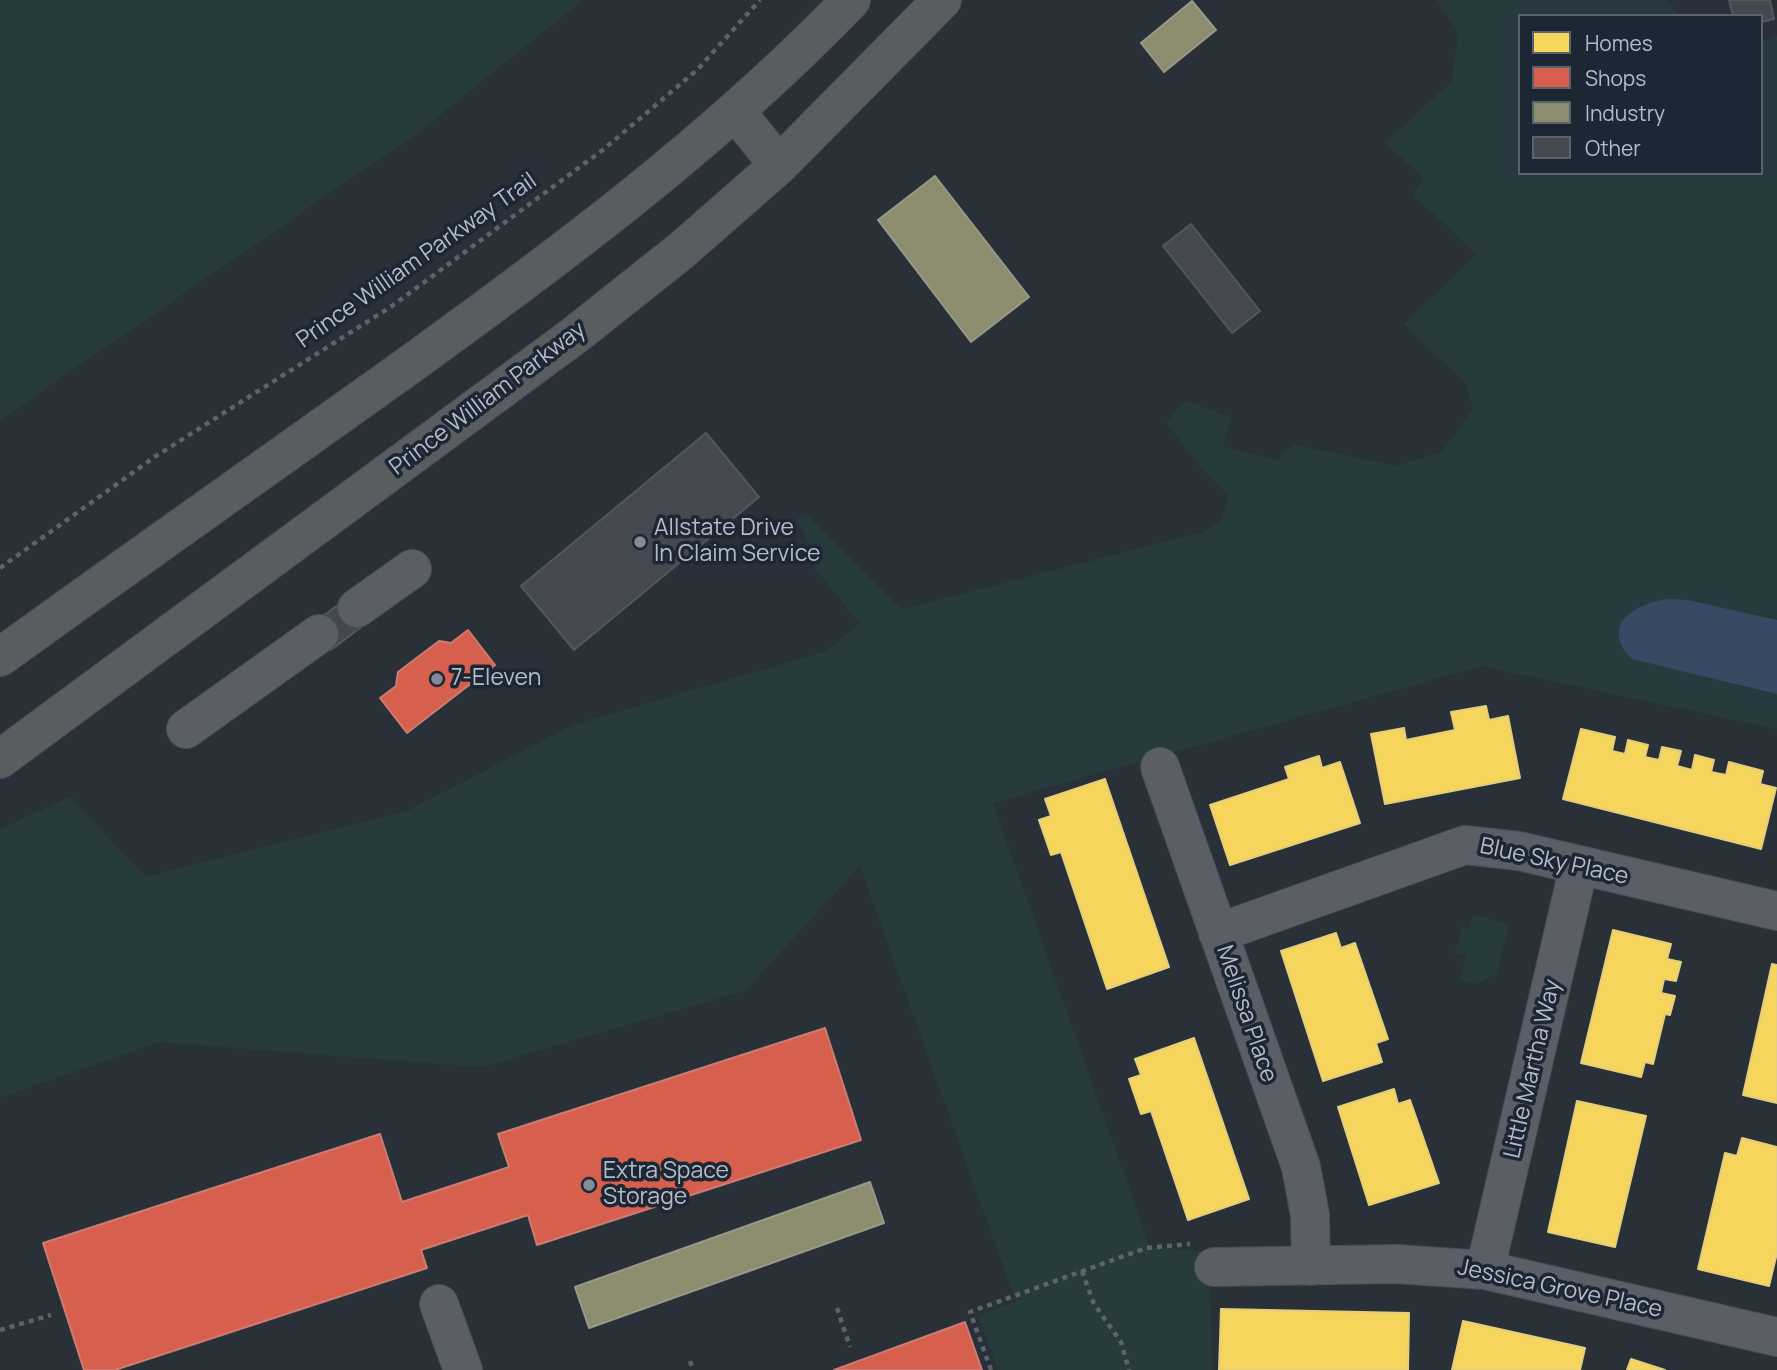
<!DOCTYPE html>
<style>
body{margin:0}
#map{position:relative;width:1777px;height:1370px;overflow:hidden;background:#2a3038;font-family:Manrope,sans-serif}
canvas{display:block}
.legend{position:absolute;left:1518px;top:14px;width:245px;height:161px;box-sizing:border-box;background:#1d2633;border:2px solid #59626f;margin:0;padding:9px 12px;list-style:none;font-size:21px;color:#b4bcc9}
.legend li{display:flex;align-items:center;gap:14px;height:35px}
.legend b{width:35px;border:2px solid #59626f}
</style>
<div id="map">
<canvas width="1777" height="1370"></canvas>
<ul class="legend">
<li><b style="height:19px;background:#f6d55c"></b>Homes</li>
<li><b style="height:19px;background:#d6604d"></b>Shops</li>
<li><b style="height:19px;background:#8c8c6e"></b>Industry</li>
<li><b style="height:19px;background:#444950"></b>Other</li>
</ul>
</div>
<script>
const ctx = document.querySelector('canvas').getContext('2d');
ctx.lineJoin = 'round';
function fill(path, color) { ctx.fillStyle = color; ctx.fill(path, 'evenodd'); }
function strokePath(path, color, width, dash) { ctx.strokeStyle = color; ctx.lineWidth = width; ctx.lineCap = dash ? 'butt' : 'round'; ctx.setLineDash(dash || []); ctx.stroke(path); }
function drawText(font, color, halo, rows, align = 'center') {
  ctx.font = font + ' Manrope,sans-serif'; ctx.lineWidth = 7; ctx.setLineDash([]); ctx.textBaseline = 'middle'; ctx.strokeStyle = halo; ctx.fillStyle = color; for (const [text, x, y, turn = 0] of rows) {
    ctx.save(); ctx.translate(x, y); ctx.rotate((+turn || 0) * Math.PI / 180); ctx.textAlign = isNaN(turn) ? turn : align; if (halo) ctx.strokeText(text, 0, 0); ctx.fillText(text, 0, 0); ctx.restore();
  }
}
const green = new Path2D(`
 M0,0H583L423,129L0,420Z
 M1437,0H1666L1680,16H1520V173H1761V42L1777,35V729L1482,666L993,803L1150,1247L1209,1252L1212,1370H998L978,1316L1016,1302L860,866L745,991L481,1067L158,1042L0,1098V829L70,797L146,877L405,812L573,725L827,651L859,623L814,567L810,545L796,520L805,513L901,609L1201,533L1222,520L1228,495L1200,467L1166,422L1185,400L1232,418L1223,447L1277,460L1293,444L1395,466L1442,452L1473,408L1466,384L1404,324L1477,254L1413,195L1424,178L1385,143L1452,81L1458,32Z
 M1473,914L1509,924L1497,974L1475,984L1460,980L1466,955L1455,953L1462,927L1470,928Z`);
const water = new Path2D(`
 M1667,599L1688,600L1777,620V694L1632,659C1598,625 1635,604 1667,599Z`);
const homes = new Path2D(`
 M1486,706L1489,720L1508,716L1520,778L1385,804L1371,734L1404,728L1406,740L1455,730L1451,712Z
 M1581,729L1615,737L1612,751L1625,754L1628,740L1648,745L1645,757L1659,760L1662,747L1681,751L1677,766L1692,770L1695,755L1714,760L1711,772L1726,775L1729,762L1763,771L1760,784L1776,788L1761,849L1563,799Z
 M1319,756L1322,768L1340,762L1360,823L1230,865L1210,805L1289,779L1285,767Z
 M1105,779L1169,967L1107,989L1061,852L1051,855L1039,820L1051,816L1045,799Z
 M1613,930L1671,944L1667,959L1681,962L1676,981L1664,979L1661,993L1675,996L1670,1015L1665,1014L1653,1064L1645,1062L1641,1077L1581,1063Z
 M1336,933L1341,948L1355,943L1388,1039L1376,1043L1382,1062L1323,1081L1281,951Z
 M1772,964L1777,965V1103L1743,1095Z
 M1194,1038L1249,1199L1188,1220L1151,1111L1141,1114L1129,1079L1141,1075L1135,1059Z
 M1394,1089L1398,1104L1410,1100L1439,1183L1369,1205L1338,1107Z
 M1577,1101L1646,1116L1615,1247L1548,1232Z
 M1742,1138L1777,1147V1253L1769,1286L1698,1269L1725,1153L1737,1156Z
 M1221,1309L1409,1313L1408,1370H1219Z
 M1463,1321L1585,1348L1580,1370H1452Z
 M1631,1359L1665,1370H1627Z`);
const shops = new Path2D(`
 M468,630L495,665L407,733L380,698L396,686L398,672L439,641L451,643Z
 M825,1028L861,1140L537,1245L528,1215L421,1250L427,1268L115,1370H84L43,1243L380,1134L402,1202L509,1167L498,1134Z
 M965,1322L982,1370H834Z`);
const industry = new Path2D(`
 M1192,1L1216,30L1164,72L1141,43Z
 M935,176L1029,297L971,342L878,220Z
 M870,1182L884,1223L589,1328L575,1287Z`);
const building = new Path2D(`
 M1729,0H1770L1774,19L1761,22V16H1733Z
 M1191,224L1260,311L1232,333L1163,246Z
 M706,433L759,497L574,650L521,586Z
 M349,597L368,622L331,650L312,624Z`);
const path = new Path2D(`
 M0,568L156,456L392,306L604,149L697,70L760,0
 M1082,1271L1094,1304L1121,1342L1129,1370
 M837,1308L850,1347
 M0,1330L51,1315
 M690,1361L693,1370
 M991,1370L970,1312L1146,1248L1190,1244`);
const minor = new Path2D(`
 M357,608L412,569
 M186,729L319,634
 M1160,767L1301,1167L1310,1215L1311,1266
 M1218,933L1465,845L1519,851L1777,911
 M1214,1267L1396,1264L1485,1270L1777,1337
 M1485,1270L1579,866
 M439,1304L463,1370`);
const highway = new Path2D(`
 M735,111L779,165
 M0,657C133,561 267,467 401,371C559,257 715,141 851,0
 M0,759L575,335L682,250L779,165L942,0`);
const markers = [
 [640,542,7,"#848b96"],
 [437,679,7,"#848b96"],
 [589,1185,7,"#848b96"]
];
const streetNames = [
 ["Prince William Parkway Trail",417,261,-35],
 ["Prince William Parkway",488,399,-37],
 ["Blue Sky Place",1554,862,12],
 ["Melissa Place",1246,1014,71],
 ["Little Martha Way",1533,1069,-77],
 ["Jessica Grove Place",1560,1289,12]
];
const poiNames = [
 ["Allstate Drive",654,529],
 ["In Claim Service",654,555],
 ["7-Eleven",451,679],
 ["Extra Space",603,1172],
 ["Storage",603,1198]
];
fill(green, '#273a3e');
fill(water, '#384963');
fill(homes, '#f6d55c');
strokePath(homes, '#e2ce7d', 2);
fill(shops, '#d6604d');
strokePath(shops, '#cc7c72', 2);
fill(industry, '#8c8c6e');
strokePath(industry, '#989a89', 2);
fill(building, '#444950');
strokePath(building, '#52575f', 2);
strokePath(minor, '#484c53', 40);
strokePath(highway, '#474c53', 40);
strokePath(path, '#5d636a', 4.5, [5, 5]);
strokePath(minor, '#5a5e66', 38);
strokePath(highway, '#5a5d60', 38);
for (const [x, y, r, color] of markers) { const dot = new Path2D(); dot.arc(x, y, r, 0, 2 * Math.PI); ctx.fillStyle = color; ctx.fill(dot); strokePath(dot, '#1d2633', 2.5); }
drawText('23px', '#b4bcc9', '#1d2633', streetNames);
drawText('23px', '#b4bcc9', '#1d2633', poiNames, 'left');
</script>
